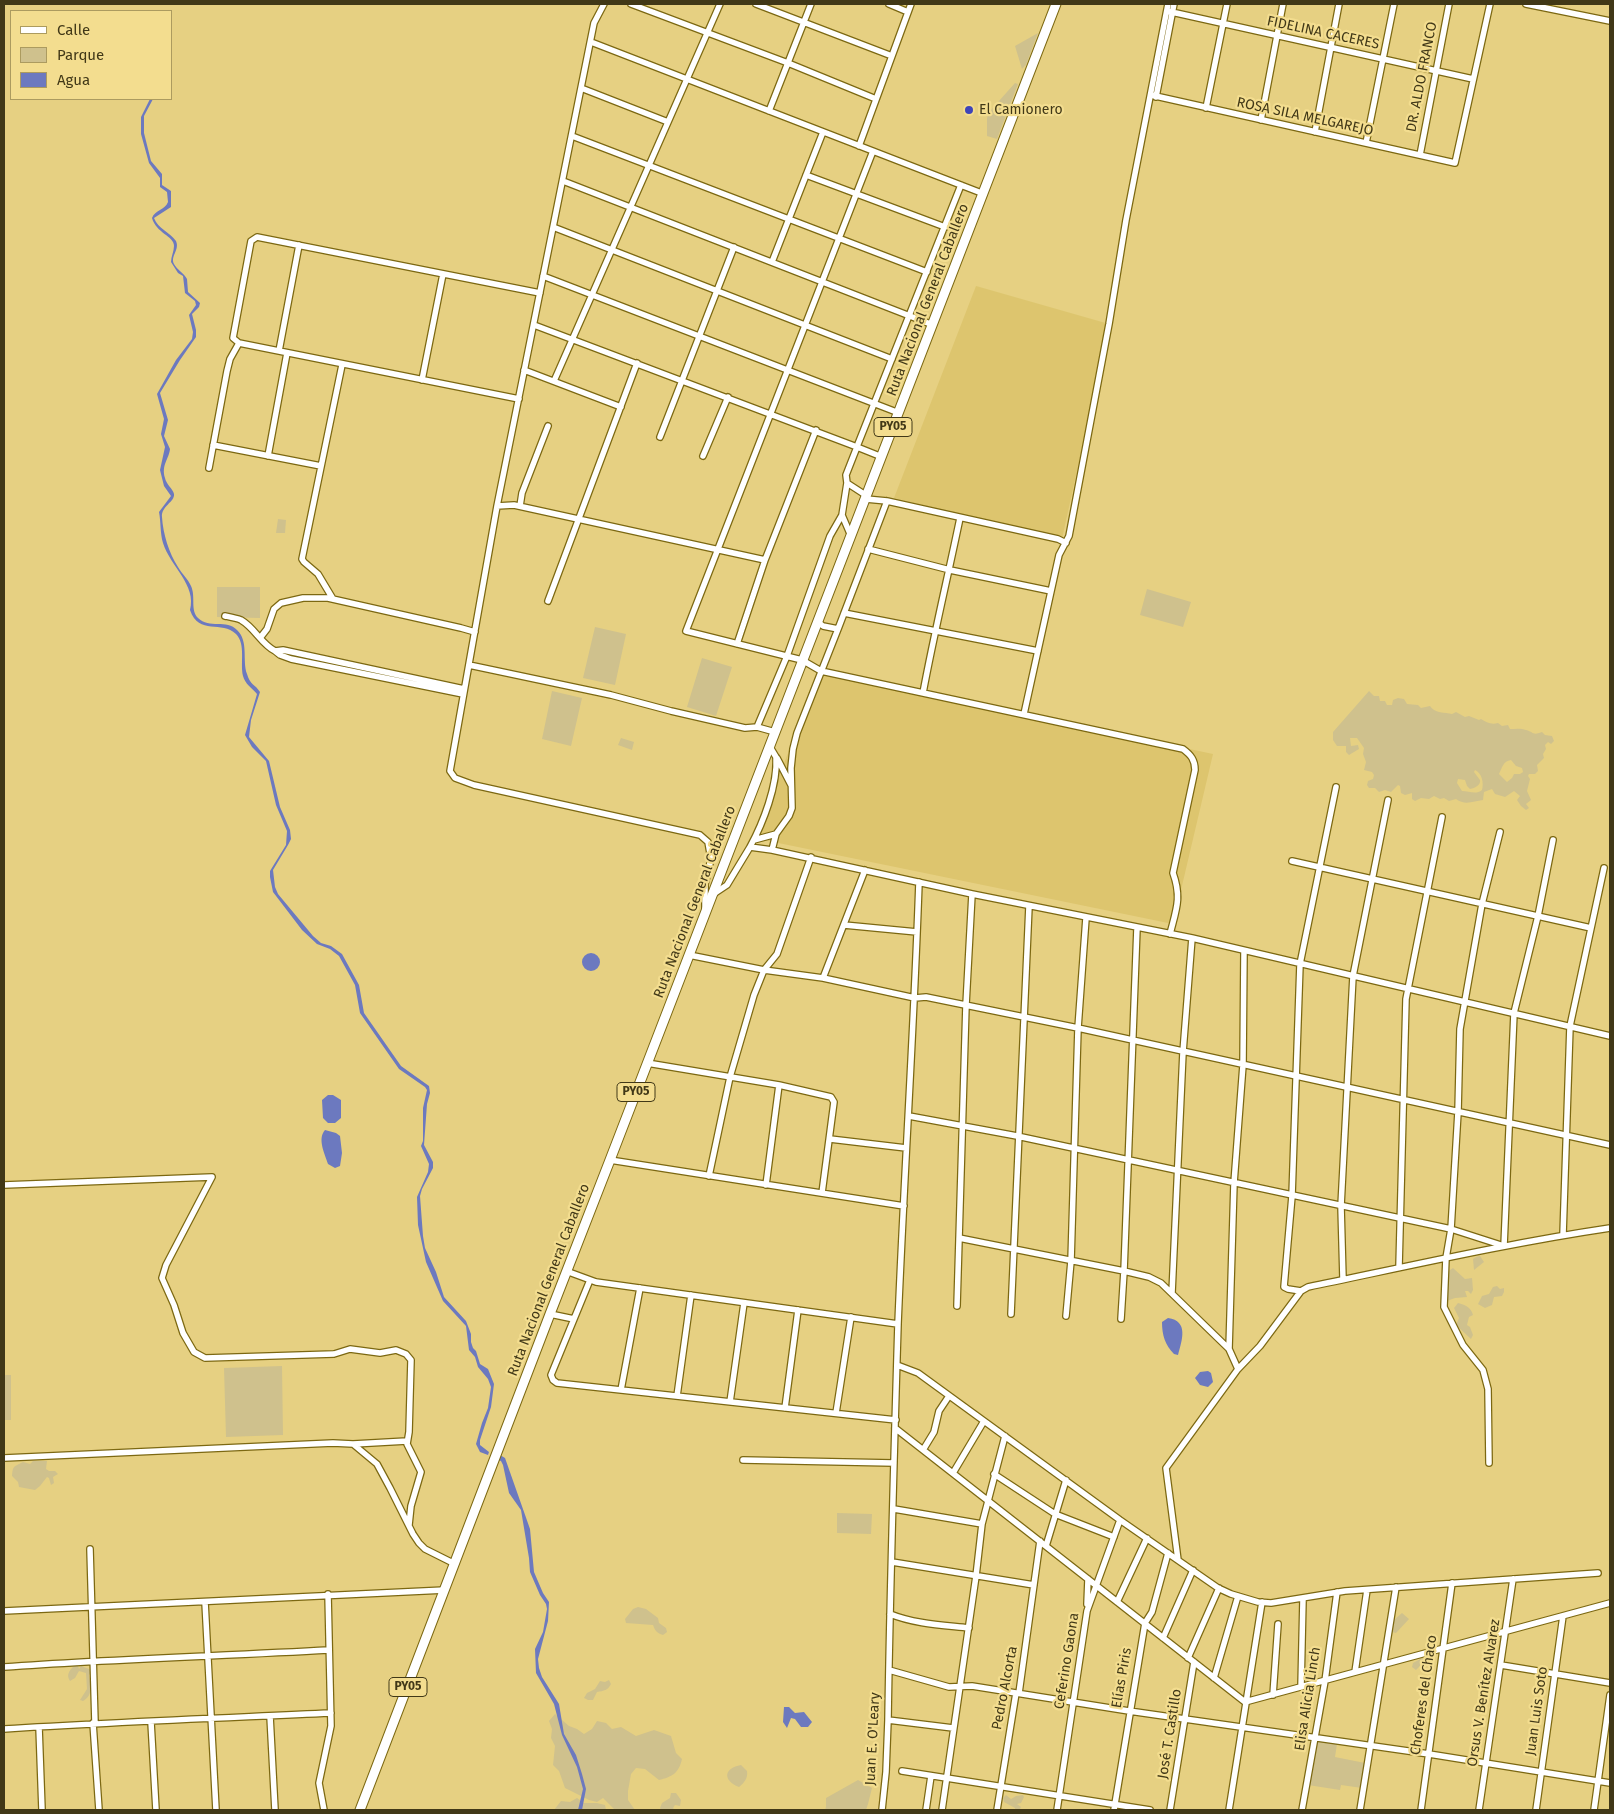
<!DOCTYPE html>
<meta charset="utf-8">
<style>
body{margin:0}
#map{position:relative;width:1614px;height:1814px;overflow:hidden;background:#e6d082;font-family:"Fira Sans",sans-serif}
canvas{display:block}
.frame{position:absolute;inset:0;border:5px solid #413817;pointer-events:none}
.legend{position:absolute;left:10px;top:10px;width:162px;height:90px;box-sizing:border-box;background:#f3dd8f;border:1px solid #ac9b5f;margin:0;padding:6px 9px;list-style:none;font-size:15px;color:#413817}
.legend li{display:flex;align-items:center;gap:10px;height:25px}
.legend b{width:25px;border:1px solid #ac9b5f}
</style>
<div id="map">
<canvas width="1614" height="1814"></canvas>
<div class="frame"></div>
<ul class="legend">
<li><b style="height:6px;background:#fff"></b>Calle</li>
<li><b style="height:14px;background:#cfc18d"></b>Parque</li>
<li><b style="height:14px;background:#6c79bf"></b>Agua</li>
</ul>
</div>
<script>
const ctx = document.querySelector('canvas').getContext('2d');
ctx.lineJoin = 'round';
function fill(path, color) { ctx.fillStyle = color; ctx.fill(path, 'evenodd'); }
function strokePath(path, color, width, dash) { ctx.strokeStyle = color; ctx.lineWidth = width; ctx.lineCap = dash ? 'butt' : 'round'; ctx.setLineDash(dash || []); ctx.stroke(path); }
function drawText(font, color, halo, rows, align = 'center') {
  ctx.font = font + ' "Fira Sans",sans-serif'; ctx.lineWidth = 4.5; ctx.setLineDash([]); ctx.textBaseline = 'middle'; ctx.strokeStyle = halo; ctx.fillStyle = color; for (const [text, x, y, turn = 0] of rows) {
    ctx.save(); ctx.translate(x, y); ctx.rotate((+turn || 0) * Math.PI / 180); ctx.textAlign = isNaN(turn) ? turn : align; if (halo) ctx.strokeText(text, 0, 0); ctx.fillText(text, 0, 0); ctx.restore();
  }
}
const built = new Path2D(`
 M976,286L1109,324L1062,539L894,498Z
 M821,671L1213,754L1173,924L754,838Z`);
const green = new Path2D(`
 M1038,33L1026,65L1022,69L1015,46Z
 M1015,83L1018,84L997,139L987,136V118L990,111Z
 M278,519L286,520L285,533H276Z
 M217,587H260V618L217,617Z
 M1147,589L1191,602L1183,627L1140,615Z
 M595,627L626,634L615,685L583,678Z
 M702,658L732,667L716,716L687,707Z
 M552,691L582,698L571,746L542,739Z
 M1369,691L1374,696H1379L1380,701H1385L1387,705H1392L1393,700L1398,698L1404,699L1407,704L1418,705L1421,708L1430,706C1435,714 1445,712 1452,714L1456,712L1465,717L1469,716L1479,720L1481,719C1486,722 1491,725 1498,723L1502,726L1508,725L1510,729C1515,729 1521,728 1526,730C1534,732 1532,736 1542,732L1545,735L1552,736L1554,741L1551,744L1548,742L1545,745L1546,749L1543,754L1544,758L1537,765L1538,771L1535,774H1529L1528,776L1530,779L1527,791L1531,800L1526,804L1529,808L1526,810L1521,806L1517,800L1520,796L1514,791L1505,797L1495,794L1492,789L1484,792L1483,800C1474,801 1465,806 1456,799L1449,801L1444,798L1440,799L1434,796L1429,799L1421,798L1415,801L1412,799V793L1405,795L1401,793L1400,786L1398,785L1391,792L1385,790L1379,792L1375,788H1369L1367,785L1368,781L1373,779L1374,775L1372,772L1364,770L1366,762L1363,754L1364,748L1357,738H1350L1351,746L1358,745L1359,749L1349,755L1346,752V746H1337L1333,740V732ZM1511,760L1516,766L1522,768L1523,772L1520,774H1514L1512,778L1507,782L1499,774C1502,768 1503,761 1511,760ZM1475,770C1482,773 1484,783 1482,790C1476,795 1469,791 1462,791L1457,783L1458,779L1465,780L1467,786L1470,789C1475,788 1481,785 1480,780L1474,772Z
 M621,738L634,742L632,750L618,745Z
 M1480,1256L1484,1262L1474,1270L1473,1259L1476,1257Z
 M1453,1268L1465,1279L1472,1278L1473,1290L1471,1294L1468,1291H1465L1467,1297L1455,1298L1447,1301L1441,1287L1443,1284L1444,1274Z
 M1497,1286L1500,1289L1504,1288V1292L1502,1296L1494,1297L1492,1305L1485,1308L1478,1304L1482,1296L1489,1294L1493,1287Z
 M1458,1303C1465,1305 1471,1307 1473,1315L1469,1317L1467,1325L1470,1327L1473,1335L1471,1339L1456,1325L1459,1318L1454,1308Z
 M282,1366L283,1435L226,1437L224,1368Z
 M4,1375H11V1420H4Z
 M33,1461H47L46,1469L49,1471H55L58,1474L53,1477L54,1483L51,1485L49,1478L47,1477L40,1486L35,1490L19,1487L18,1482L12,1476C13,1466 13,1467 23,1462L30,1464Z
 M837,1513L872,1514L871,1534L837,1533Z
 M638,1607L646,1609L658,1618L659,1623L666,1628L667,1632L663,1635C657,1633 655,1631 653,1625L626,1623L625,1619L633,1609Z
 M1402,1613L1409,1619L1396,1633L1388,1631L1387,1620L1395,1619Z
 M1422,1658L1426,1660L1428,1664L1425,1666H1420L1416,1670L1412,1667L1413,1663Z
 M74,1666H78L79,1669L81,1666L89,1669L92,1672L89,1675C91,1685 93,1696 83,1701L80,1700L87,1689L86,1673L79,1671L75,1678L70,1681C66,1675 69,1671 74,1666Z
 M609,1680L611,1684C608,1690 604,1691 597,1692L593,1700H588L584,1698L587,1693L595,1689L600,1681L605,1682Z
 M555,1714L569,1726L577,1729L584,1734L592,1729L597,1721L606,1723L612,1729L621,1727L636,1736L654,1730L671,1736L676,1753L682,1759C679,1773 672,1777 659,1780L645,1769L636,1768L631,1774L628,1791V1800L635,1810H615L603,1798L597,1802L589,1800L565,1788L559,1771L553,1765L555,1746L551,1738L552,1729L549,1721Z
 M1316,1740L1337,1744L1335,1757L1365,1763L1362,1788L1341,1785L1340,1790L1308,1785Z
 M741,1765L747,1771C748,1778 745,1782 739,1787C722,1780 724,1768 741,1765Z
 M858,1780L872,1788L868,1804L866,1810H825L826,1807V1798Z
 M671,1793H676L681,1800L680,1806L675,1805L673,1808L675,1810H661L660,1808L662,1803L670,1798Z
 M1006,1795L1011,1799L1016,1796L1023,1795L1024,1797L1021,1803L1017,1804L1021,1807L1020,1809L1015,1810V1808L1004,1802L1003,1798Z
 M577,1798L584,1803H597L605,1805L606,1810H554L561,1801L570,1802Z`);
const water = new Path2D(`
 M150,99H153L144,116V133L151,161L162,174V185L171,191V207L154,218C158,229 170,232 176,241C180,250 170,256 174,264C177,270 184,273 187,279L188,292L200,303L199,307L192,314L196,330V337L180,360L160,393L168,420L164,436L170,449C169,459 161,465 165,478C166,484 173,489 174,494C175,502 161,506 162,517C163,534 169,553 178,567C182,574 188,579 191,586C196,597 190,610 198,618C209,629 227,619 237,630C249,641 242,661 247,674C250,685 255,684 260,692L251,720L249,737L269,761L280,807L290,830L291,839L288,845L273,870L275,887L278,894L313,936L321,943L331,946L342,954L359,985L364,1013L401,1066L429,1086L430,1093L427,1104L424,1145L433,1162V1168L422,1189L420,1196L423,1236L425,1248L436,1272L444,1297L466,1321L471,1334V1342L473,1348L476,1351L480,1364L488,1369L494,1384L491,1407L480,1440V1445L489,1452L488,1455L480,1452L476,1444L482,1423L488,1408L491,1387L488,1379L478,1367L475,1357L469,1350L466,1326L443,1301L426,1262L418,1225L417,1197L428,1172L429,1164L421,1146L423,1141V1108L427,1090L425,1087L399,1069L360,1013L355,985L339,956L330,949L317,944L302,930L273,892L270,877V871L286,845L287,831L276,805L266,761L252,747L245,735L257,694C252,688 245,684 243,676C240,663 246,644 236,634C222,620 199,636 190,610C197,585 170,566 163,543C160,533 161,522 159,512L171,496L164,486L160,470L165,447L161,434L164,419L157,394L176,360L192,339L193,332L189,315L196,305L195,301L185,293L183,276L178,273L171,262C171,257 174,251 174,246C174,236 156,233 152,218C155,210 165,210 168,202L167,192L160,187V178L149,163L141,134V117Z
 M582 962a9 9 0 1 1 18 0a9 9 0 1 1-18 0Z
 M328,1095H333L341,1100V1118L335,1123H328L323,1118L322,1100Z
 M325,1130L336,1133L340,1136L342,1153L340,1166L335,1168L328,1164C325,1154 317,1139 325,1130Z
 M1168,1318C1189,1321 1182,1340 1178,1355L1174,1354C1165,1345 1162,1335 1162,1322Z
 M1208,1371L1211,1373L1213,1382L1208,1387L1200,1385L1195,1378L1200,1372Z
 M500,1455L505,1458L530,1529L534,1572L543,1593L549,1602L548,1621L538,1659L539,1668L542,1677L559,1704L564,1734L576,1755L582,1774L586,1789L582,1810H578L583,1789L577,1767L562,1735L554,1704L536,1673L535,1649L543,1632L547,1609L546,1604L540,1595L530,1572L529,1558L521,1510L509,1493L503,1465L501,1461L498,1460Z
 M784,1707H789L795,1713L804,1712L812,1722L808,1727H801L795,1719L791,1718L787,1728L783,1722Z`);
const minor = new Path2D(`
 M604,4L594,23L497,506L450,771L455,778L474,785L700,835L708,842L711,859L705,884V909
 M631,4L788,63L876,99
 M756,4L892,56
 M889,4L908,12
 M1526,4L1610,21
 M1167,11L1473,79
 M591,42L984,194
 M581,88L668,122
 M1151,95L1455,163L1490,4
 M1156,97L1174,4
 M1206,108L1227,4
 M769,111L811,4
 M1261,120L1283,4
 M1315,132L1339,4
 M572,136L927,272
 M1366,143L1394,4
 M859,146L911,4
 M873,151C812,311 749,471 686,631L802,660L821,671L1183,749C1191,755 1195,760 1195,770L1173,873C1182,898 1176,910 1170,934
 M1420,155L1449,4
 M806,175L945,227
 M563,181L933,325
 M553,227L892,359
 M772,262L823,132
 M543,276L899,413
 M534,325L857,447L846,475L847,483L867,496
 M279,351L299,245
 M524,370L621,407
 M422,380L443,274
 M554,381L720,4
 M519,399L239,343L233,338L251,241L257,237L540,293
 M660,437L734,247
 M213,445L321,466
 M268,456L287,353
 M703,456L728,397
 M882,457L857,447L858,444L961,185
 M209,468L227,371L230,359L239,343
 M847,483L842,515L851,536
 M866,499L887,501L1058,539L1066,543
 M497,506L514,505L765,560
 M520,506L522,493L548,426
 M868,549L950,570L1051,591
 M333,599L318,574L304,562L302,559L342,365
 M548,601L637,363
 M844,613L1038,651
 M225,616C230,617 236,618 241,620C255,628 261,644 275,651
 M817,621L823,626L838,629L887,501
 M260,638L267,629L274,609L281,603L303,598H328L461,628L475,632
 M737,644L765,560L816,430
 M469,665L611,695L671,711L745,728L757,727L775,732
 M923,693C934,634 948,576 960,518
 M463,694L291,659L280,655L275,651L283,650L464,689
 M1024,714L1059,555L1069,536L1109,324L1126,220L1168,4
 M757,727L787,656L830,536L842,515
 M777,758L791,785
 M754,840L776,834
 M750,847C763,823 778,785 776,757L770,747
 M772,850L776,834L789,816L792,808L791,768L793,749L797,733L838,629
 M1292,861L1591,928
 M712,895L727,885L750,847L772,850L972,894L1192,938L1610,1036
 M844,925L917,932
 M689,955L764,970L823,978L915,998L926,997L1078,1028L1610,1145
 M823,978L865,870
 M647,1063L779,1085L831,1097L834,1102L822,1193
 M909,1116L1017,1136L1451,1229L1504,1246L1514,1013L1538,916L1553,840
 M830,1139L906,1148
 M610,1160L904,1206
 M709,1176L730,1077L754,995L764,970L777,954L811,857
 M4,1185L212,1177L166,1265L162,1278L174,1305L183,1333L194,1352L205,1358L334,1354L350,1349L380,1353L396,1350L406,1354L411,1360L409,1432L407,1444L421,1472L411,1506L409,1525
 M766,1185L779,1085
 M1563,1235L1570,1026L1604,868
 M959,1238L1124,1271L1149,1277L1161,1283L1229,1349L1238,1369
 M1399,1267L1406,999L1442,817
 M566,1271L596,1282L898,1324
 M1343,1279L1341,1206L1353,976L1388,800
 M590,1280L551,1375L553,1380L557,1383L896,1420
 M1301,1291L1288,1289L1284,1287L1292,1196L1300,964L1336,787
 M1172,1293L1183,1052L1192,938
 M957,1306L966,1005L972,894
 M550,1314L574,1319
 M1011,1314L1029,906
 M1066,1316L1071,1261L1078,1028L1086,918
 M1121,1319L1124,1271L1137,928
 M1229,1349L1234,1183L1243,1065L1244,951
 M897,1365L918,1373L1120,1520L1218,1588L1231,1594L1258,1602L1271,1603L1345,1591L1598,1573
 M621,1390L640,1288
 M677,1396L691,1295
 M730,1402L744,1303
 M785,1408L798,1310
 M836,1413L851,1317
 M895,1428L1245,1702L1610,1603
 M353,1444L407,1441
 M923,1450L934,1432L939,1411L949,1396
 M4,1458L333,1443L353,1444L377,1464L390,1488L413,1534L419,1543L425,1549L455,1564
 M743,1460L894,1463
 M1489,1463L1488,1389L1483,1370L1463,1345L1444,1307L1446,1258L1451,1229L1458,1112L1460,1029L1482,904L1500,832
 M953,1473L984,1421
 M994,1474L1055,1514L1114,1537
 M894,1509L982,1524
 M1046,1546L1066,1480
 M90,1549L95,1723
 M1178,1560L1166,1468L1238,1369L1260,1346L1301,1291L1308,1287C1409,1266 1509,1243 1610,1228
 M892,1562L1034,1585
 M205,1602L216,1810
 M1117,1602L1147,1538
 M1087,1604L1088,1579
 M4,1611L445,1590
 M890,1614C915,1624 942,1625 969,1628
 M1163,1638L1193,1570
 M1188,1658L1219,1588
 M1501,1665L1610,1683
 M4,1667C112,1659 221,1656 329,1650
 M889,1670L949,1687L972,1686L1129,1711L1429,1754L1610,1783
 M1355,1672L1367,1590
 M1214,1678L1238,1596
 M1301,1687L1303,1599
 M1273,1695L1278,1624
 M270,1716L275,1810
 M888,1720L953,1728
 M151,1722L156,1810
 M93,1723L99,1810
 M39,1727L42,1810
 M4,1729C113,1722 222,1718 331,1713
 M902,1771L1150,1810
 M324,1810L319,1783L331,1726L328,1594
 M882,1810L886,1772L888,1720C890,1588 894,1456 898,1324C904,1176 914,1029 919,882
 M926,1810L931,1776
 M942,1810L976,1576L982,1524L1005,1436
 M997,1810L1016,1693H1019L1040,1541
 M1057,1810L1087,1611L1120,1520
 M1114,1810L1145,1623L1152,1612L1168,1553
 M1170,1810L1194,1662
 M1229,1810L1262,1602
 M1302,1810L1325,1681L1337,1592
 M1360,1810L1396,1587
 M1421,1810L1452,1583
 M1479,1810L1513,1579
 M1536,1810L1563,1616
 M1594,1810L1610,1695`);
const highway = new Path2D(`
 M360,1810L550,1314L610,1160L1056,4`);
const markers = [
 [969,110,5,"#3e44b8"]
];
const shields = [
 [893,427,38],
 [636,1092,38],
 [408,1687,38]
];
const shieldNames = [
 ["PY05",893,427],
 ["PY05",636,1092],
 ["PY05",408,1687]
];
const streetNames = [
 ["FIDELINA CACERES",1323,33,12],
 ["DR. ALDO FRANCO",1422,77,-79],
 ["ROSA SILA MELGAREJO",1305,117,12],
 ["Ruta Nacional General Caballero",928,300,-69],
 ["Ruta Nacional General Caballero",695,902,-69],
 ["Ruta Nacional General Caballero",549,1280,-69],
 ["Ceferino Gaona",1067,1661,-81],
 ["Elías Piris",1122,1678,-80],
 ["Pedro Alcorta",1005,1688,-79],
 ["Orsus V. Benítez Alvarez",1484,1693,-81],
 ["Choferes del Chaco",1424,1695,-82],
 ["Elisa Alicia Linch",1308,1699,-81],
 ["Juan Luis Soto",1537,1711,-82],
 ["José T. Castillo",1170,1734,-81],
 ["Juan E. O'Leary",873,1739,-87]
];
const poiNames = [
 ["El Camionero",979,110]
];
fill(built, '#ddc56e');
fill(green, '#cfc18d');
fill(water, '#6c79bf');
strokePath(minor, '#7c6812', 8);
strokePath(highway, '#7c6812', 11);
strokePath(minor, '#fff', 5.5);
strokePath(highway, '#fff', 9);
for (const [x, y, r, color] of markers) { const dot = new Path2D(); dot.arc(x, y, r, 0, 2 * Math.PI); ctx.fillStyle = color; ctx.fill(dot); strokePath(dot, '#f3dd8f', 2); }
for (const [x, y, w] of shields) { const box = new Path2D(); box.roundRect(x - w / 2, y - 9.5, w, 19, 4); ctx.fillStyle = '#f3dd8f'; ctx.fill(box); strokePath(box, '#413817', 1); }
drawText('bold 12px', '#413817', null, shieldNames);
drawText('14px', '#413817', '#f3dd8f', streetNames);
drawText('14px', '#413817', '#f3dd8f', poiNames, 'left');
</script>
